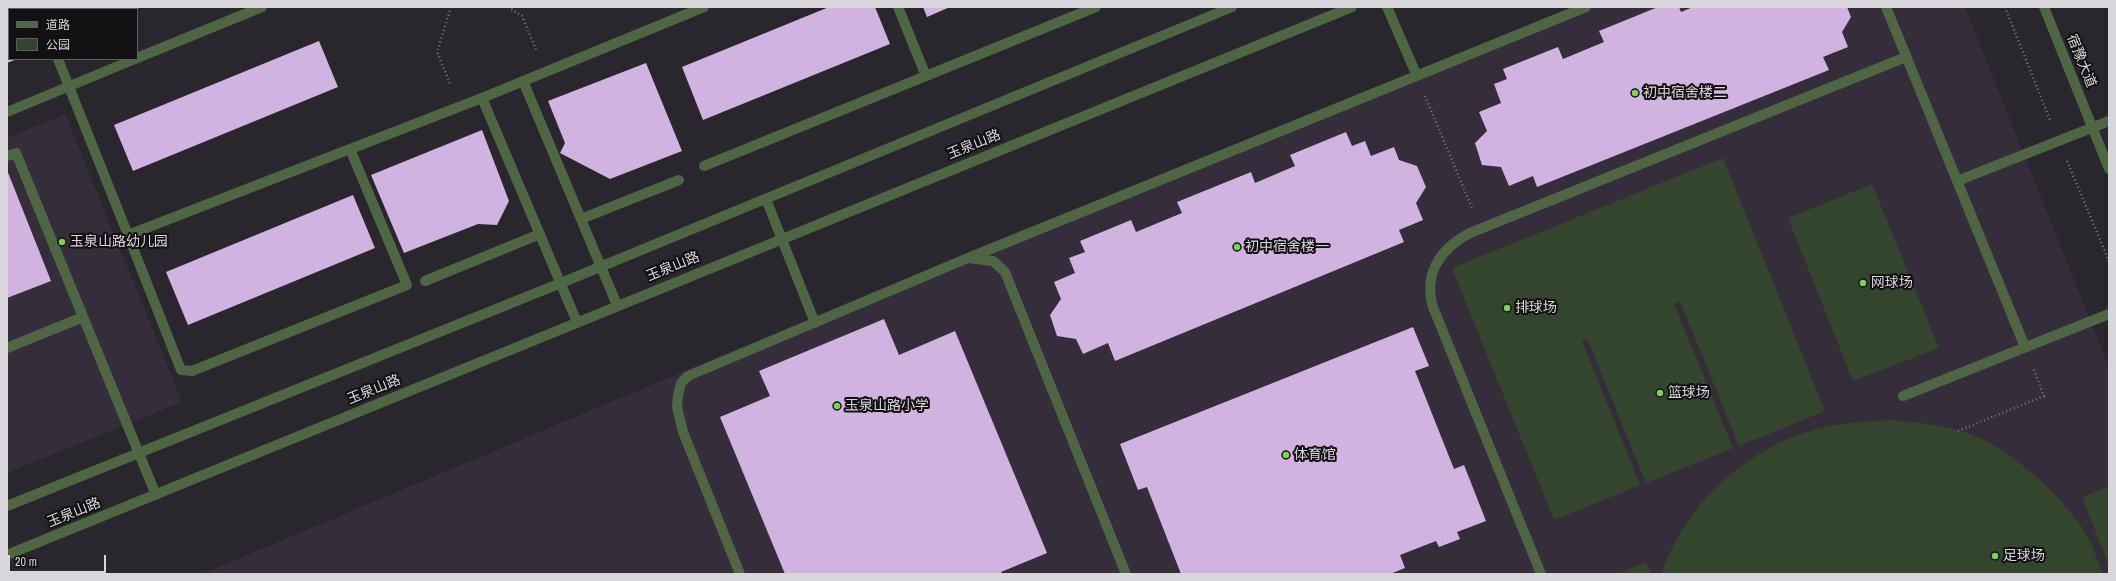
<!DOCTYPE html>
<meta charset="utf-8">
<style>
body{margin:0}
#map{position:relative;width:2116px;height:581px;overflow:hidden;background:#2a262d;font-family:"Archivo Narrow","Noto Sans SC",sans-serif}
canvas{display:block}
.frame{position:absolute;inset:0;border:8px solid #d9d6db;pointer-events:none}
.legend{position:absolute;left:8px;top:8px;width:130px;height:52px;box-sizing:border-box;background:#121013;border:1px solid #625f63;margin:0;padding:5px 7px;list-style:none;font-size:12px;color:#d9d6db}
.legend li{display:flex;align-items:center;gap:8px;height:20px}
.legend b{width:20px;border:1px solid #625f63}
.scale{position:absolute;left:8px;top:555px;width:98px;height:18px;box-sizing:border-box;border:2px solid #d9d6db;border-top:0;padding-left:5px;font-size:12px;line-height:14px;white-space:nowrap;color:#d9d6db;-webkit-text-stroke:3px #121013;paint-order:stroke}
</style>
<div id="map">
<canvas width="2116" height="581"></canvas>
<div class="frame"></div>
<ul class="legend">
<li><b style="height:5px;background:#4f6645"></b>道路</li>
<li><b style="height:11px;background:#34452d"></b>公园</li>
</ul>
<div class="scale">20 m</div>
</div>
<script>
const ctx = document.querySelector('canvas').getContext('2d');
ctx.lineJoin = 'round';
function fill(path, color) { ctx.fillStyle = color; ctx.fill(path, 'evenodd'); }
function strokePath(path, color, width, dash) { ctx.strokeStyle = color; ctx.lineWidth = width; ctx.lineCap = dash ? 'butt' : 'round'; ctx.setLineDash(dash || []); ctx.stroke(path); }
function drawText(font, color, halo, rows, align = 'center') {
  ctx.font = font + ' "Archivo Narrow","Noto Sans SC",sans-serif'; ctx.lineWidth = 4; ctx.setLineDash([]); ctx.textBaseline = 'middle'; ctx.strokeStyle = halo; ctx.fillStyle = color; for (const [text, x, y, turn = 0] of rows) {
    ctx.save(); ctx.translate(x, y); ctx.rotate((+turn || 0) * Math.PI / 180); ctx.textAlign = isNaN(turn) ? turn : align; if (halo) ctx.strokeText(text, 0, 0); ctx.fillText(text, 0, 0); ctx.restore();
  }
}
const built = new Path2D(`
 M1578,7H1965L2109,367V574H202L1003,237L1417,76Z
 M65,114L182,402L7,473V138Z`);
const green = new Path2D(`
 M1723,158L1825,411L1739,446L1680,301L1674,304L1733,448L1646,483L1587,338L1582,341L1640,485L1554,520L1452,268Z
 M1872,184L1939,348L1853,381L1788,218Z
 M1894,420C1922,423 1949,426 1975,436C2013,451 2063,497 2085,532C2093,544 2097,561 2103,574H1662C1683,508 1741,453 1807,432C1835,423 1865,421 1894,420Z
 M2109,486V566L2082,497Z
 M1646,562L1652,574H1618Z`);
const building = new Path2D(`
 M7,7H19L20,9H9V59H17L7,63Z
 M83,7H141L137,9H84Z
 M829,7H875L890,44L703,120L682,67Z
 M923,7H950L927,17Z
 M1658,7H1679L1681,12L1693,7H1847L1851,17L1842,32L1848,47L1823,57L1829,70L1537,187L1533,176L1509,186L1501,167L1482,165L1475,143L1487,131L1479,112L1501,103L1494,84L1507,79L1503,69L1558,47L1563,59L1604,42L1599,31Z
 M319,41L338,87L133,171L114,125Z
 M646,63L682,151L610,179L560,153L565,143L548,101Z
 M482,130L509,201L497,225L478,224L404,253L371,175Z
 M1346,132L1352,146L1365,141L1371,156L1394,147L1399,160L1417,166L1426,187L1416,203L1423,220L1399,230L1404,242L1115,361L1108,343L1083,354L1076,339L1057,336L1050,315L1061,299L1054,282L1075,273L1069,258L1085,252L1080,241L1131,220L1136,232L1182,213L1177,202L1251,172L1255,183L1295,166L1290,155Z
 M7,170L51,281L7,298Z
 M353,195L375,248L188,325L166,272Z
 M884,319L899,355L955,331L1047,553L1001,572L1002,574H785L720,417L770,396L759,371Z
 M1413,327L1429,366L1415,371L1454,469L1464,465L1486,521L1457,532L1460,539L1439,547L1436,541L1400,555L1405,568L1390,574H1181L1147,487L1138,490L1120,444Z`);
const path = new Path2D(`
 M451,7L437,52L451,86
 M508,7L522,16L537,52
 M2005,7L2050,120
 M1425,96L1472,208
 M2067,161L2109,261
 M1958,431L2044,396L2033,368`);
const service = new Path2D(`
 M37,7L38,9
 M898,7L926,76
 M1387,7L1417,76
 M1886,7L2025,347
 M137,58L262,7
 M58,59L128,235L482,98L704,7
 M523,81L617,305
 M482,98L577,322
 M7,112L135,59
 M7,156L16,153L156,495
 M704,166L1096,7
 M1957,181L2109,121
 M766,199L815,323
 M581,219L679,180
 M128,235L181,370L192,371L407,285L350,149
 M971,257L1586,7
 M425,281L540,234
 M7,348L83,317
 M1903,396L2109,314
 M740,574L683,432L677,407L678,396L681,383L688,376L968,258L993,261L1005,272L1126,574
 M1541,574L1433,307C1423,273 1441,248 1470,233L1906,57`);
const tertiary = new Path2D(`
 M2044,7L2109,169
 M7,506L561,283L1232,7
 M7,555L1352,7`);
const markers = [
 [1635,93,4,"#7ed153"],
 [62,242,4,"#7ed153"],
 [1237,247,4,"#7ed153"],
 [1863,283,4,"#7ed153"],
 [1507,308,4,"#7ed153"],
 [1660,393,4,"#7ed153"],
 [837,406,4,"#7ed153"],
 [1286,455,4,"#7ed153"],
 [1995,556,4,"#7ed153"]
];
const streetNames = [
 ["宿豫大道",2081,61,68],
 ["玉泉山路",974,145,-22],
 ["玉泉山路",673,267,-22],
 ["玉泉山路",374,390,-22],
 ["玉泉山路",74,513,-22]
];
const poiNames = [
 ["初中宿舍楼二",1643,93],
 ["玉泉山路幼儿园",70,242],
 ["初中宿舍楼一",1245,247],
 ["网球场",1871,283],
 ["排球场",1515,308],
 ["篮球场",1668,393],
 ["玉泉山路小学",845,406],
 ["体育馆",1294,455],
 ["足球场",2003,556]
];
fill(built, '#352d39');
fill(green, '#34452d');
fill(building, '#d1b3e2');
strokePath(path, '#7a777d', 2.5, [1, 3]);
strokePath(service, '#4f6645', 10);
strokePath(tertiary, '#4f6645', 10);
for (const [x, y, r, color] of markers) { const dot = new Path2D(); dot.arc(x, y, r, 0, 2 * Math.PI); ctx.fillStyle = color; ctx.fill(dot); strokePath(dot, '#121013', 1.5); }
drawText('14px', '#d9d6db', '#121013', streetNames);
drawText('14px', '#d9d6db', '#121013', poiNames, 'left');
</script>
